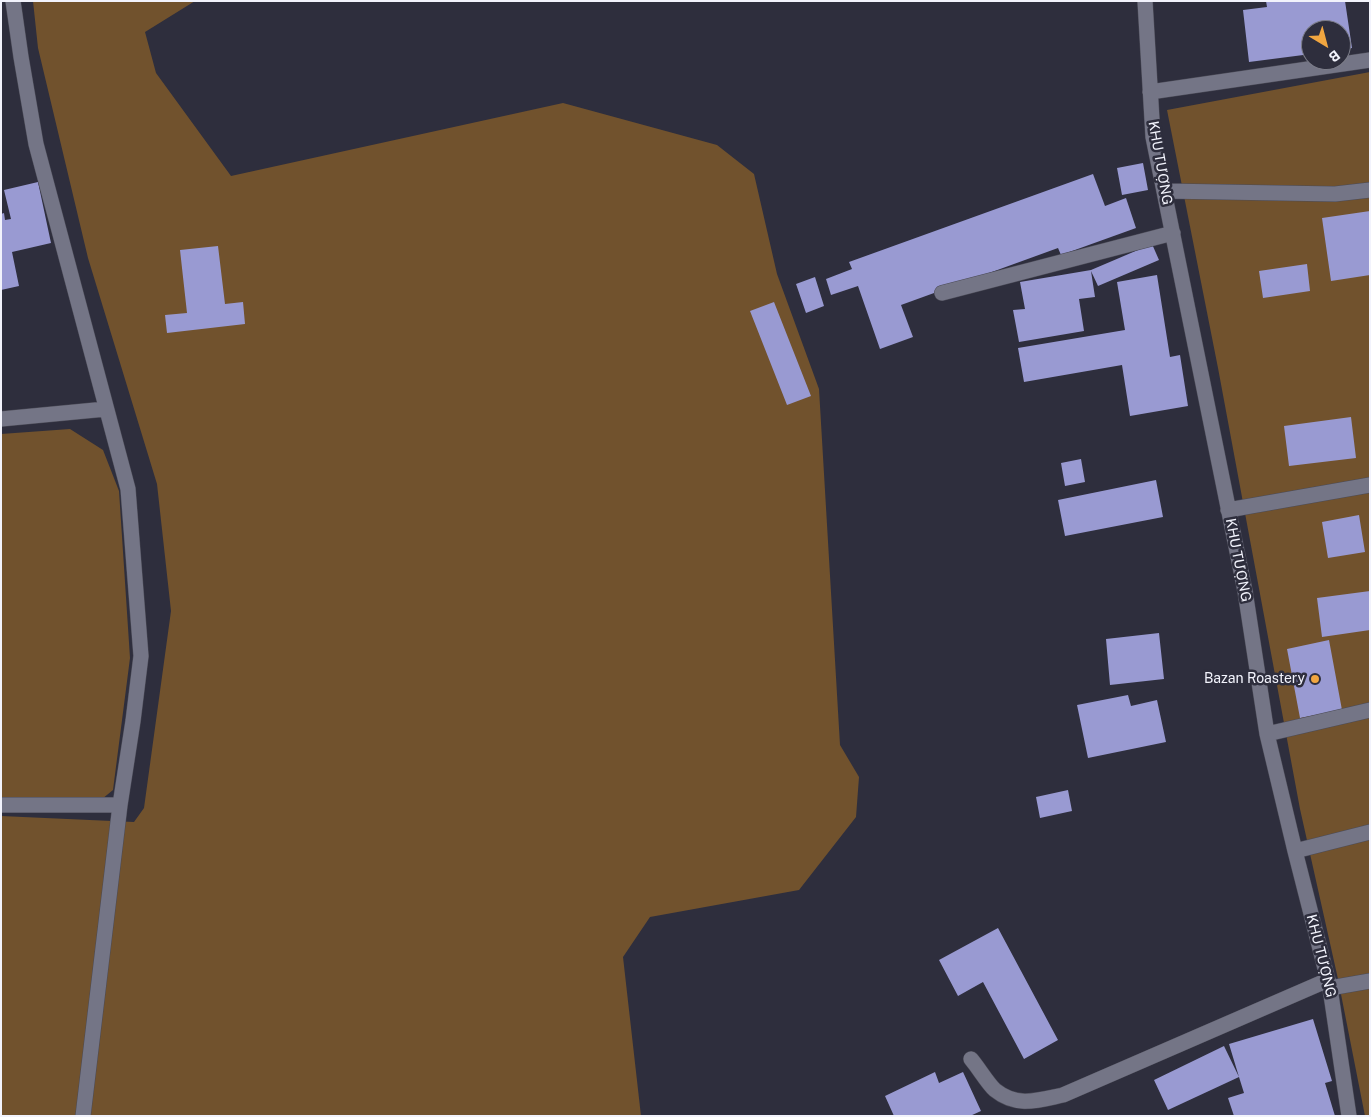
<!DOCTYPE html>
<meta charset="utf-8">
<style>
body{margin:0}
#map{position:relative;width:1371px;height:1117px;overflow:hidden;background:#2e2e3d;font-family:"Public Sans",sans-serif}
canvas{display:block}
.frame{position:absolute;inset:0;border:2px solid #f2f3fc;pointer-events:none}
.north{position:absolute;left:1301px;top:20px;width:50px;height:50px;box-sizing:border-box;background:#2e2e3d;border:1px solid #7c7d89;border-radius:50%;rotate:143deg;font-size:14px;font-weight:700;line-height:20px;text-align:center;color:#f2f3fc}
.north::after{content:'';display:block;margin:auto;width:18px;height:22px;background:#f1a640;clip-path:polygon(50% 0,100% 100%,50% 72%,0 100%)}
</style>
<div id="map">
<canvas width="1371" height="1117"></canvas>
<div class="frame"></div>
<div class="north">B</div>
</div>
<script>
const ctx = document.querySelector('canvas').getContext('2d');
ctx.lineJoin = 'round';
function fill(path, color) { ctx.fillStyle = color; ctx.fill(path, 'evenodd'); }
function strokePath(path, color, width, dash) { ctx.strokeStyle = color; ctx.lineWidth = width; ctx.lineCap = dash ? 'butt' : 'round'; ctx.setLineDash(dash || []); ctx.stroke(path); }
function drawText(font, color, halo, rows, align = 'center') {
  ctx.font = font + ' "Public Sans",sans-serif'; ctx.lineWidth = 5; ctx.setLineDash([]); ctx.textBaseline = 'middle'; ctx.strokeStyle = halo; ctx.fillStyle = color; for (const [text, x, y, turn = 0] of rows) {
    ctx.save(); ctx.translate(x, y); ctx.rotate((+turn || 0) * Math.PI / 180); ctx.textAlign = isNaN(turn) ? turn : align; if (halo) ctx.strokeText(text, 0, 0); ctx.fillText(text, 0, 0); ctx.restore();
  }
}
const green = new Path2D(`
 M33,1H195L145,32L156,73L231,176L563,103L717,145L754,174L777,274L819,389L840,745L859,777L856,817L799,890L650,917L623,957L641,1116H1V816L134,822L144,808L171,611L157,484L88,258L38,48Z
 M1370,72V1116H1365L1338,979L1300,809L1218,368L1167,110Z
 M70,429L103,450L119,491L130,658L113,790L102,799H1V434Z`);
const building = new Path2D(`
 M1266,1H1345L1352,48L1341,50V30H1311V54L1249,62L1243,10L1267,7Z
 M1143,163L1148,190L1122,195L1117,168Z
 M1093,174L1105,206L1126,198L1136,228L1061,255L1058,248L901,305L913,337L880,349L858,286L831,295L826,279L852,269L849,262Z
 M38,182L51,243L12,252L19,286L1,290V214L4,213L5,220L11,219L4,190Z
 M1370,211V275L1331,281L1322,218Z
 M1152,244L1159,260L1098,286L1091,271L1095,297L1079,299L1084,331L1019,342L1013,310L1025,309L1020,282L1091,270Z
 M218,246L225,304L243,302L245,324L167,333L165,315L187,313L180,250Z
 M1307,264L1310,291L1263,298L1259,271Z
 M1157,275L1170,357L1180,355L1188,406L1130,416L1122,365L1024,382L1018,348L1125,330L1117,282Z
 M815,277L824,306L806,313L796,284Z
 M774,302L811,396L787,405L750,311Z
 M1351,417L1356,458L1289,466L1284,426Z
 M1081,459L1085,482L1065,486L1061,463Z
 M1156,480L1163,517L1065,536L1058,500Z
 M1359,515L1365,552L1328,558L1322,522Z
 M1370,591V630L1322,637L1317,598Z
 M1159,633L1164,679L1110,685L1106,639Z
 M1329,640L1342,710L1300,718L1287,649Z
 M1128,695L1131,706L1157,700L1166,742L1088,758L1077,705Z
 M1068,790L1072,811L1040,818L1036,797Z
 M998,928L1058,1040L1024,1059L983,982L958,996L939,960Z
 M1313,1019L1332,1081L1325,1083L1335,1116H1234L1228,1098L1244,1093L1239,1077L1168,1110L1154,1080L1224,1046L1239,1077L1229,1044Z
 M935,1072L939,1083L963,1072L981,1111L970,1116H894L885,1096Z`);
const minor = new Path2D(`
 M13,1L21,57L36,144L128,489L141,656L133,721L120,805L83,1116
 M1145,1L1153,137L1245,591L1267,734L1295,851L1330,988L1349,1116
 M1150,92L1370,60
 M1165,191L1335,194L1370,190
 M942,293L1173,233
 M1,419L106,409
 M1228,510L1370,485
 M1267,734L1370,710
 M1,805H120
 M1295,851L1370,832
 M1330,988L1370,981
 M971,1059C978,1067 988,1084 995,1090C1017,1108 1039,1100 1063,1095L1328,980`);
const markers = [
 [1315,679,5,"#f1a640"]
];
const streetNames = [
 ["KHU TƯỢNG",1160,163,80],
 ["KHU TƯỢNG",1238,560,79],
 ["KHU TƯỢNG",1321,956,76]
];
const poiNames = [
 ["Bazan Roastery",1305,679]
];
fill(green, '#71522d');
fill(building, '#999ad2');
strokePath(minor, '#4b4b57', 16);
strokePath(minor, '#747586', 15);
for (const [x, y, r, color] of markers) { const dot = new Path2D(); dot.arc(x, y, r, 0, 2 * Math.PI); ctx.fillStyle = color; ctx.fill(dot); strokePath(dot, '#2e2e3d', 2); }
drawText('14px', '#f2f3fc', '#2e2e3d', streetNames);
drawText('14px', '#f2f3fc', '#2e2e3d', poiNames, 'right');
</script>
